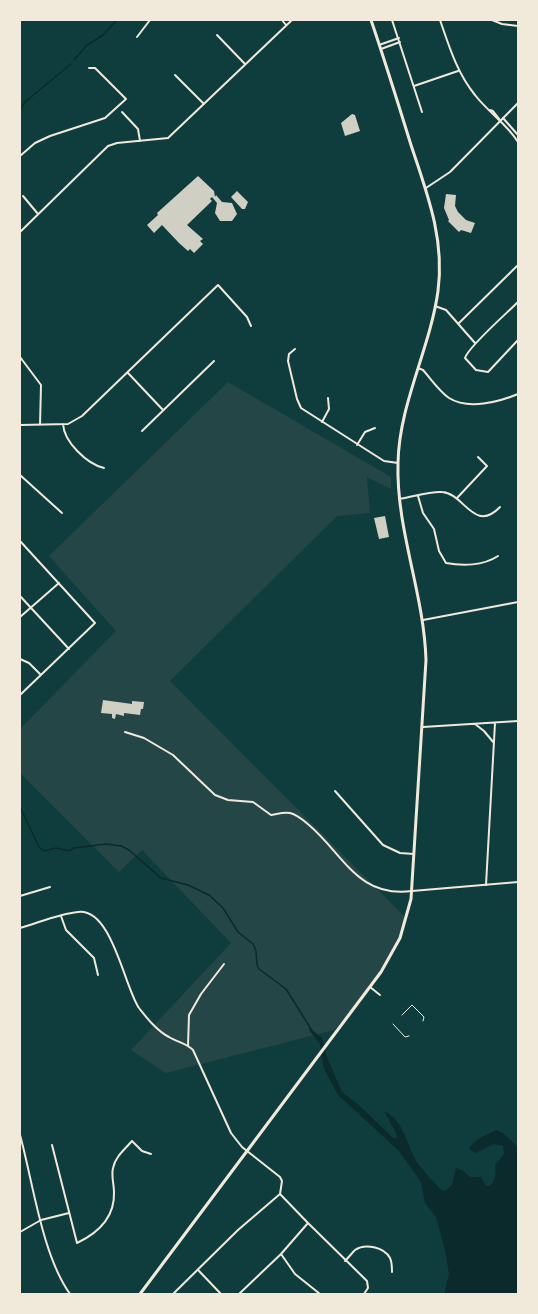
<!DOCTYPE html>
<style>
body{margin:0}
#map{position:relative;width:538px;height:1314px;overflow:hidden;background:#0f3d3e;font-family:"Golos Text",sans-serif}
canvas{display:block}
.frame{position:absolute;inset:0;border:21px solid #f1e9da;pointer-events:none}
</style>
<div id="map">
<canvas width="538" height="1314"></canvas>
<div class="frame"></div>
</div>
<script>
const ctx = document.querySelector('canvas').getContext('2d');
ctx.lineJoin = 'round';
function fill(path, color) { ctx.fillStyle = color; ctx.fill(path, 'evenodd'); }
function strokePath(path, color, width, dash) { ctx.strokeStyle = color; ctx.lineWidth = width; ctx.lineCap = dash ? 'butt' : 'round'; ctx.setLineDash(dash || []); ctx.stroke(path); }
const green = new Path2D(`
 M228,382L391,477V489L367,477L370,513L337,516L170,681L405,917L398,945L365,994L334,1030L166,1073L131,1050L231,943L142,850L119,872L20,773V729L116,631L49,556Z`);
const water = new Path2D(`
 M310,1028L322,1038L326,1055L342,1092L360,1106L393,1138H397L396,1133L384,1111C404,1119 407,1148 419,1165C426,1174 434,1182 441,1190L445,1191L452,1185L456,1168L462,1170L470,1177H481L486,1186H490C496,1179 496,1174 495,1165L504,1154L503,1146L494,1144L475,1153L469,1149C474,1139 486,1135 496,1130L503,1133L518,1147V1294H444L449,1274L445,1250L436,1217L425,1203L421,1182L399,1151L338,1095L324,1069L320,1044L309,1030Z`);
const stream = new Path2D(`
 M74,60L86,46L103,35L117,20
 M20,110L25,102L71,64
 M20,807L39,847L44,851L56,848L69,851L74,848L106,844L121,846L129,850L161,878L188,885L209,895L223,908L238,932L253,944L256,951L257,965L259,969L286,989L311,1029`);
const building = new Path2D(`
 M352,114L355,115L360,131L345,136L341,123Z
 M198,176L214,191L215,197L216,195L222,202L232,203L237,214L232,221H220L215,213L217,203L212,197L210,199L212,201L187,225L203,239L200,241L203,244L194,253L190,249L188,251L179,243L162,225L154,233L147,225L158,215L157,213Z
 M237,191L248,202L245,209H242L231,197Z
 M446,194L456,195L455,206L458,212L466,220L475,223L471,233L461,230L459,232L448,221L449,220L444,208Z
 M385,516L389,537L379,539L374,518Z
 M103,700L132,704V701L144,702L143,709H141L140,715L124,713V716L116,714L115,719L112,718V714L101,713Z`);
const service = new Path2D(`
 M402,1015L412,1005L424,1017L423,1021
 M393,1024L405,1037L409,1036`);
const minor = new Path2D(`
 M282,20L286,25
 M392,20L422,112
 M440,20C449,46 457,73 475,95C488,112 507,124 518,142
 M492,20L502,24L518,26
 M217,35L245,64
 M137,37L150,20
 M379,45L399,38
 M381,49L400,42
 M175,75L204,104
 M414,86L458,71
 M490,110L493,111L500,120
 M122,112L138,129L140,141
 M503,118L518,135
 M20,156L35,143L50,136L105,118L126,99L95,68H89
 M23,196L38,214
 M20,232L108,146L117,143L168,138L292,20
 M518,302C507,313 468,347 465,358L476,370L488,372L518,340
 M435,306L446,310L475,343
 M458,324L518,265
 M295,349L289,354L288,361L297,399L301,408L384,461L398,463
 M20,357L41,385L40,425
 M418,368L423,370C431,379 439,391 449,398C468,410 499,402 518,394
 M128,373L163,410
 M322,422L329,409L328,398
 M63,424C64,442 87,464 104,468
 M20,425L68,424L82,416L218,285L247,317L251,326
 M142,431L214,361
 M357,445L365,432L375,428
 M20,475L62,513
 M418,496L423,513L434,529L439,551L446,563C462,566 483,566 498,556
 M457,498L487,466L478,457
 M399,499C412,497 431,491 442,492C464,493 474,534 500,507
 M20,541L95,623L20,695
 M20,596L69,649
 M20,617L59,583
 M423,620L518,602
 M20,659L29,663L41,675
 M475,724L484,731L494,743
 M423,727L518,721
 M125,732L144,738L173,755L215,795L228,800L253,802L271,815C277,814 284,812 290,813C298,815 303,820 309,825C344,855 358,898 412,891
 M335,791L383,845L400,853L414,854
 M486,885L495,723
 M20,896L50,887
 M61,916L66,930L94,958L98,975
 M20,928C38,923 58,914 78,912C112,908 124,986 139,1008C147,1018 157,1031 169,1037C177,1042 186,1043 193,1050L231,1133L242,1147L280,1177L282,1181L280,1194L308,1223L367,1281L368,1288L364,1294
 M370,987L380,995
 M188,1046L189,1015L201,994L224,964
 M52,1145L77,1243C98,1233 115,1218 114,1192C114,1184 111,1176 113,1168C115,1157 125,1149 132,1141L142,1151L151,1154
 M41,1220L69,1213
 M281,1254L295,1274L320,1294
 M345,1261C348,1258 352,1253 355,1250C365,1243 384,1247 390,1258C392,1262 392,1267 392,1272
 M199,1271L221,1294
 M173,1294L238,1230L280,1194
 M239,1294L281,1254L308,1223`);
const tertiary = new Path2D(`
 M426,188L450,172L518,103
 M412,891L518,882
 M20,1135C33,1182 42,1255 70,1294
 M20,1232L41,1220`);
const secondary = new Path2D(`
 M140,1294L381,972L400,938L411,899L426,660C424,593 396,530 398,463C399,404 430,349 438,291C445,239 427,193 411,145C398,103 385,61 371,20`);
fill(green, '#244646');
fill(water, '#0a2a2b');
strokePath(stream, '#0a2a2b', 1.5);
fill(building, '#cfcfc3');
strokePath(service, '#f1e9da', 1);
strokePath(minor, '#f1e9da', 2);
strokePath(tertiary, '#f1e9da', 2);
strokePath(secondary, '#f1e9da', 3);
</script>
